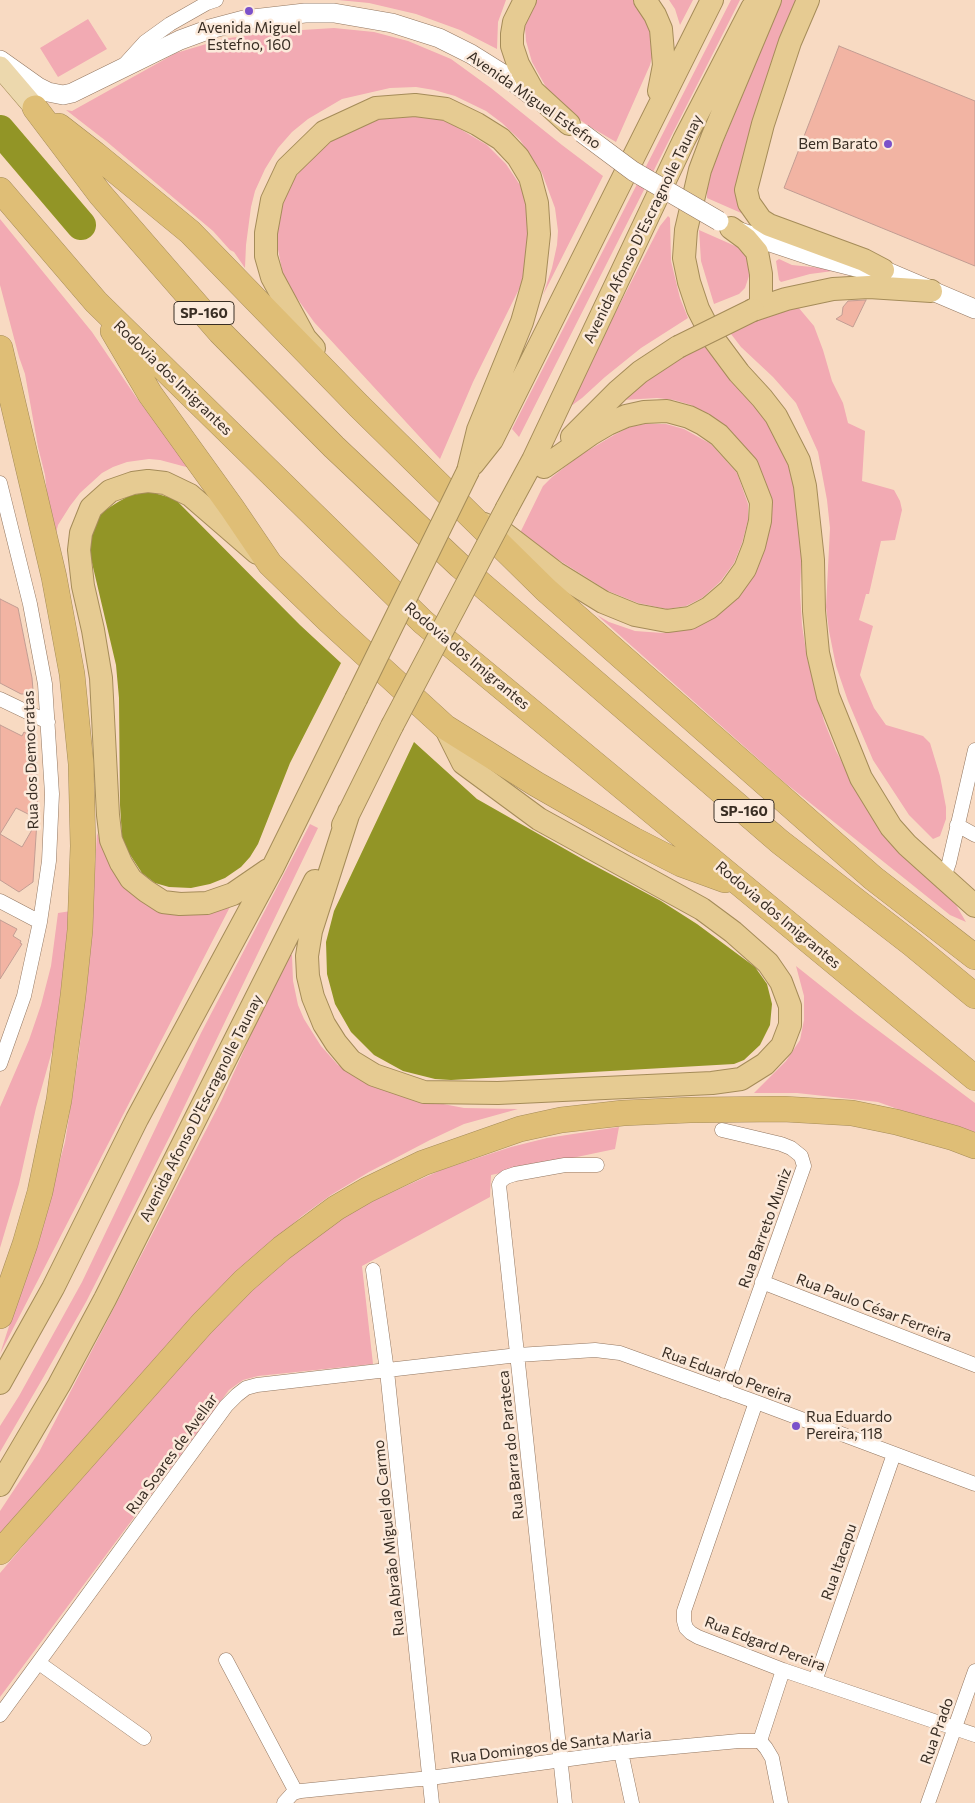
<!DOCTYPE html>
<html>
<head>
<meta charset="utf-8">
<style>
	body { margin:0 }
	canvas { display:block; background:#f8dac2 }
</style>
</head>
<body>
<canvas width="975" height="1803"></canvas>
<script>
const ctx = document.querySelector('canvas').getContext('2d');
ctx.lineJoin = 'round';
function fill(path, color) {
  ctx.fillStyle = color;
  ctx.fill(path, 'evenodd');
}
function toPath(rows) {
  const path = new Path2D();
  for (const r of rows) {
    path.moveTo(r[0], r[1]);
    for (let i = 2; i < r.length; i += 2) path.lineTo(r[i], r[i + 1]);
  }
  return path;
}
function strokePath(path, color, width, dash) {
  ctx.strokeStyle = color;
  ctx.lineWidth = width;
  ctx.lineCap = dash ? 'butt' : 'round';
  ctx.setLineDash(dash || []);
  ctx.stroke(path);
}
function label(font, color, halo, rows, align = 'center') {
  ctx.font = font + ' Commissioner,sans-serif';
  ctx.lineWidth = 5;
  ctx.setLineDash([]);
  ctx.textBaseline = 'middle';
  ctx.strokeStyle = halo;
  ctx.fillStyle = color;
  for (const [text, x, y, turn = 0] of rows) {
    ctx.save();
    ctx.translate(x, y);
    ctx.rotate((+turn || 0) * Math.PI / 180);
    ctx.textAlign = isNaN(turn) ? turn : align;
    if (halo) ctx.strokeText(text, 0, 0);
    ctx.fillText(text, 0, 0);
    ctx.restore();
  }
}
fill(toPath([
	[338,0,506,0,498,22,497,49,460,30,416,14,369,3],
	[536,0,636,0,647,10,655,46,650,65,616,142,587,125,564,108,547,89,532,62,526,41,525,27,528,12],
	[669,0,693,0,680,25,675,9],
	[731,0,740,0,519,437,512,429],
	[782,0,804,0,748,216,707,198,707,191,712,169],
	[88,19,107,49,58,77,40,48],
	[334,28,374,32,408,41,451,59,491,88,562,145,603,176,543,295,552,268,557,245,558,231,555,208,542,173,520,140,502,123,486,111,455,96,434,90,416,87,390,88,342,99,308,119,292,132,278,148,265,169,255,191,251,207,246,245,245,268,234,252,230,250,213,231,106,141,66,110,72,111,176,53,223,39,270,32],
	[401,113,434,116,455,126,487,145,506,164,520,185,529,210,531,248,520,287,473,382,440,459,314,322,284,280,274,229,284,191,316,152,349,128],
	[668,216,670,218,671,261,680,298,688,318,641,348,605,377,582,398,571,406,568,405,660,226],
	[0,219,92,332,136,397,190,468,160,460,149,459,127,462,113,467,102,473,80,493,70,506,58,525,55,537,49,512,45,475,38,447,25,374,19,357,0,285],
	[699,230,742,249,748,256,749,276,745,288,739,294,714,304,701,261],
	[779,259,792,265,841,270,810,274,781,282,779,280,776,261],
	[798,307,814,326,823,350,832,381,843,403,848,423,865,431,862,481,894,490,900,501,902,510,895,540,881,541,869,594,866,594,859,620,873,626,860,675,874,708,886,725,923,736,930,743,940,776,946,807,946,819,940,836,933,839,909,815,873,760,848,701,836,666,829,631,826,607,830,528,827,500,818,452,796,403,773,377,741,347,731,334,746,324,772,311],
	[707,346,755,400,791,464,802,540,800,592,802,625,807,658,824,721,836,751,851,779,906,858,956,905,966,922,950,915,784,782,597,615,609,622,635,631,663,633,676,630,748,578,753,460,744,446,720,422,691,405,674,400,657,398,623,400,649,376,692,352],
	[645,424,666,424,684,429,711,444,737,473,748,504,748,520,742,543,734,563,720,582,702,598,686,606,667,609,638,603,608,591,519,535,543,486,552,477,579,456,614,435,630,427],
	[310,824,318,828,174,1128,86,1302,43,1378,0,1452,0,1426,19,1396,82,1282,201,1033],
	[97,833,106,856,114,872,132,892,232,903,0,1354,45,1215,65,1142,79,1053,91,939],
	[71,911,56,1037,36,1108,19,1184,0,1248,0,1107,29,1040,41,1005,51,966,58,913],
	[287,955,292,955,293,981,298,1005,304,1019,321,1046,338,1065,362,1079,412,1098,464,1108,518,1109,464,1124,430,1140,369,1172,331,1195,302,1216,255,1257,0,1537,0,1511,39,1452,128,1281,221,1101],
	[796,966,855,1013,975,1103,975,1133,945,1126,878,1102,797,1093,754,1093,786,1061,800,1040,804,1020,804,996],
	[619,1127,615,1149,491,1175,490,1197,362,1266,373,1364,258,1376,243,1380,229,1390,0,1697,0,1573,208,1329,251,1285,341,1219,373,1201,441,1170,511,1147,547,1138]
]), '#f2aab3');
fill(toPath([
	[143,493,154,493,175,499,300,625,341,663,290,763,258,844,250,857,241,867,225,878,210,884,191,888,169,887,155,883,142,873,125,847,122,836,120,805,119,698,116,665,89,550,91,536,98,518,104,511,118,502,129,496],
	[414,742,477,799,586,861,661,901,697,924,755,967,767,984,772,1004,770,1025,760,1045,744,1060,734,1064,451,1080,435,1079,403,1071,374,1055,351,1032,335,1004,327,974,326,942,334,911]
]), '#929526');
strokePath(toPath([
	[0,130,81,225]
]), '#929526', 30);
const building = toPath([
	[839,46,975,101,975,266,784,188,839,46],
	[866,300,853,327,836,319,842,315,843,307,848,301,866,300],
	[0,599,18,608,32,678,33,690,27,694,21,694,0,683,0,599],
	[0,725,22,736,24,732,36,740,38,819,16,808,0,834,22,847,37,821,33,882,19,892,0,880,0,725],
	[0,920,17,929,13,936,21,941,20,943,22,944,0,979,0,920]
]);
fill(building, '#f2b4a3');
strokePath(building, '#c29d93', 1);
const minor = toPath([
	[126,63,145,42,170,24,207,3,216,0],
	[0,483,30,604,45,684,52,794,49,861,40,922,24,996,0,1064],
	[0,699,48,722],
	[957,825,975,835],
	[944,877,949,863,975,750],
	[0,901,40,922],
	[722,1130,781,1144,791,1148,801,1156,804,1166,724,1391],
	[373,1270,387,1371,432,1803],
	[762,1282,975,1365],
	[756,1402,684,1611,684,1621,686,1628,691,1633,698,1637,783,1670,975,1735],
	[226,1660,296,1792],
	[39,1663,144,1738],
	[815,1681,894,1454],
	[0,1715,226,1406,237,1395,246,1388,257,1385,518,1355,595,1350,620,1353,756,1402,975,1484],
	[760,1741,783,1670],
	[621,1752,632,1803],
	[284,1803,293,1793,301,1791,430,1778,621,1752,739,1741,760,1741,766,1748,772,1758,781,1803],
	[565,1803,499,1185,501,1181,506,1177,515,1174,565,1165,597,1165],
	[928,1803,975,1671]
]);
const secondary = toPath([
	[0,60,38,87,48,92,63,95,72,93,180,40,210,29,244,20,305,13,334,13,392,23,439,38,471,54,503,74,536,99],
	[737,231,812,256,860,268,883,270,975,309]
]);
const primary = toPath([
	[0,67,35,108]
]);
const trunk = toPath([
	[525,0,514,22,512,34,512,46,518,64,533,91,569,124],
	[645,0,655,15,661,29,664,65,659,91],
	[770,0,712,138,700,170,686,230,684,258,689,282,698,309,713,338,739,373,762,398,776,416,799,461,805,486,813,560,814,611,818,653,828,696,861,778,891,827,907,845,975,906],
	[808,0,790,42,763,124,746,190,749,203,761,220,769,225,864,260,883,270],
	[731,228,746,239,757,252,761,274,761,306],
	[753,310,786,299,833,289,869,287,931,291],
	[314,348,305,338,272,277,266,256,266,233,272,200,287,168,324,132,376,108,415,105,446,109,477,124,501,139,518,157,530,177,537,203,539,234,534,280,522,322,478,430,468,471],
	[572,437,618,391,640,372,678,347],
	[473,464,492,440,712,0],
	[507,508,533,460,684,140,752,8],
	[484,524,505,534,556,573,603,602,635,615,667,621,690,618,709,608,730,590,745,569,754,546,760,521,761,502,747,466,719,435,703,424,689,417,667,411,644,412,626,416,608,424,591,434,544,467],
	[257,553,190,495,165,483,148,481,133,483,110,491,91,508,81,533,79,550,83,586,93,630,101,678,108,815,111,840,121,863,131,879,146,891,163,902,180,904,207,903,233,894,268,870],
	[349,812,311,931,307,956,308,976,313,997,324,1024,336,1043,351,1061,374,1075,424,1092,498,1093,712,1083,741,1079,765,1064,782,1046,790,1025,790,1006,781,982,768,963,733,932,702,909,539,819,463,763,445,727],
	[343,825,392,726],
	[0,1383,53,1288,137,1119,273,867,356,699],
	[0,1485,59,1385,105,1299,315,881]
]);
const motorway = toPath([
	[35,108,100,194,220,332,334,447,460,566,780,842,912,944,975,996],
	[59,126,95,154,190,232,359,406,546,590,873,878,975,957],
	[0,190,96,302,423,622,975,1078],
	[113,331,150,394,232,508,270,564,328,620,445,727,536,784,634,840,681,864,725,880],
	[0,348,54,577,72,674,81,764,83,846,80,930,73,996,59,1100,40,1192,25,1244,0,1316],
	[0,1552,202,1324,244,1281,282,1248,336,1208,367,1190,423,1163,520,1129,561,1120,623,1113,690,1110,783,1109,852,1113,896,1122,954,1138,975,1146]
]);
strokePath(minor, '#937761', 15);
strokePath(secondary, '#937761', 20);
strokePath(primary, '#a58c59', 22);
strokePath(trunk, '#a58c59', 24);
strokePath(motorway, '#a58c59', 26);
strokePath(minor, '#fff', 14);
strokePath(secondary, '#fff', 19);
strokePath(primary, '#ecd8ad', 21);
strokePath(trunk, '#e6cb92', 22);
strokePath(motorway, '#dfbe76', 25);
const secondaryBridge = toPath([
	[582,133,633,171,719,221]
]);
const trunkBridge = toPath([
	[678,347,753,310],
	[356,699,468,471],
	[392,726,507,508]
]);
strokePath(secondaryBridge, '#937761', 20, []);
strokePath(trunkBridge, '#a58c59', 24, []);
strokePath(secondaryBridge, '#fff', 19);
strokePath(trunkBridge, '#e6cb92', 22);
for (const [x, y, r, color] of [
	[249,11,5,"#7b51ca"],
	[888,144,5,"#7b51ca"],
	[796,1426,5,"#7b51ca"]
]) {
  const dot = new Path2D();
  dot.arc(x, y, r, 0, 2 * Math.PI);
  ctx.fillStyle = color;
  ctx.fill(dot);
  strokePath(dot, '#fceadb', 2);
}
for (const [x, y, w] of [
	[204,313,60],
	[744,811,60]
]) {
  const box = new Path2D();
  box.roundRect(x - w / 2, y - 11.5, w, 23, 4);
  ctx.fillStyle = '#fceadb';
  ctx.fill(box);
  strokePath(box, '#392e24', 1);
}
label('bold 14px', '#392e24', null, [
	["SP-160",204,313],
	["SP-160",744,811]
]);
label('15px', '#392e24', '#fceadb', [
	["Avenida Miguel",249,28],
	["Estefno, 160",249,45],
	["Bem Barato",878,144,"right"],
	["Rua Eduardo",806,1417,"left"],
	["Pereira, 118",806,1434,"left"]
]);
label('15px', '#392e24', '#fceadb', [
	["Avenida Miguel Estefno",534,100,35],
	["Avenida Afonso D'Escragnolle Taunay",643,229,-64],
	["Rodovia dos Imigrantes",173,378,44],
	["Rodovia dos Imigrantes",467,656,40],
	["Rua dos Democratas",31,760,-92],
	["Rodovia dos Imigrantes",778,915,40],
	["Avenida Afonso D'Escragnolle Taunay",201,1108,-63],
	["Rua Barreto Muniz",765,1228,-70],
	["Rua Paulo César Ferreira",874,1308,21],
	["Rua Eduardo Pereira",727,1375,20],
	["Rua Barra do Parateca",511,1445,-96],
	["Rua Soares de Avellar",172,1454,-54],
	["Rua Abraão Miguel do Carmo",389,1538,-96],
	["Rua Itacapu",839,1562,-71],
	["Rua Edgard Pereira",765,1644,21],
	["Rua Prado",937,1731,-70],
	["Rua Domingos de Santa Maria",551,1746,-7]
]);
</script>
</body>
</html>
